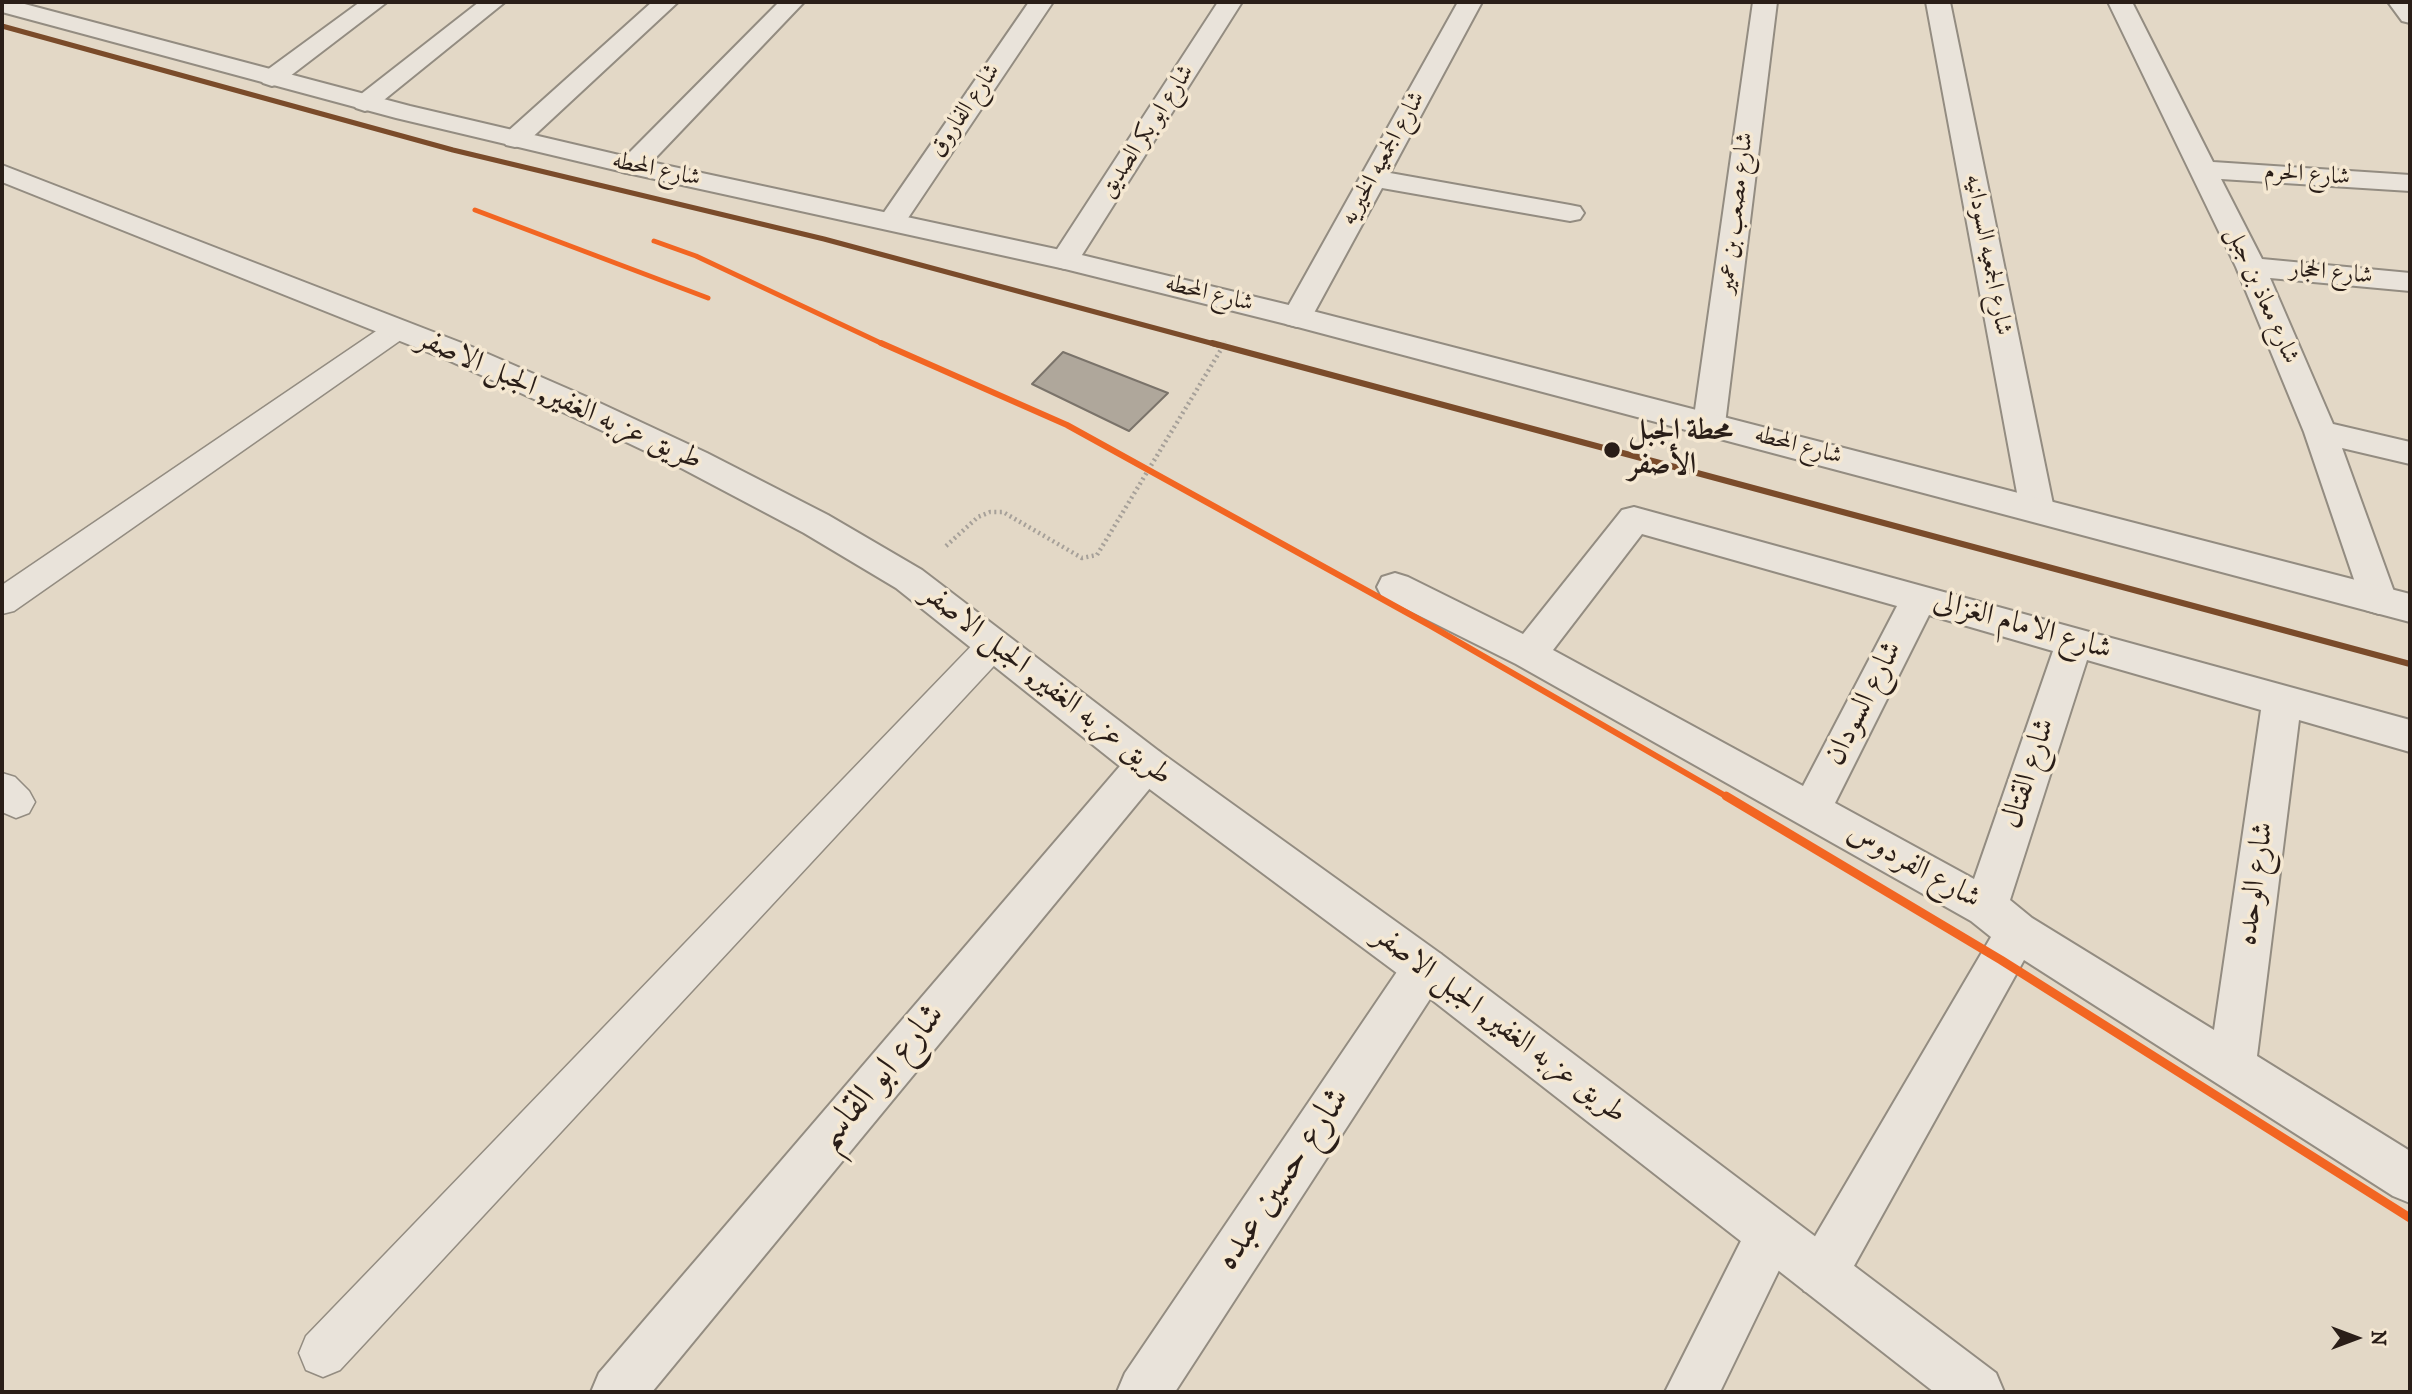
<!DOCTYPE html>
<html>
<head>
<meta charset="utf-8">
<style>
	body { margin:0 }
	#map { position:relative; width:2412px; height:1394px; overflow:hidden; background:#e3d8c6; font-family:"IM FELL DW Pica",serif }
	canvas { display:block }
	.frame { position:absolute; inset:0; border:4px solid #2a1e18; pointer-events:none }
	.north { position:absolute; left:2321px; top:1303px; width:70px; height:70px; -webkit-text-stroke:5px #f5e8d2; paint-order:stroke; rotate:90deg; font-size:19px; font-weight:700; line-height:28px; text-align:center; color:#2a1e18 }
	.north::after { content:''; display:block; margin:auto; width:24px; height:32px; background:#2a1e18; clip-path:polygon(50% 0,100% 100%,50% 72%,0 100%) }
</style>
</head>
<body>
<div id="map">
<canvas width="2412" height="1394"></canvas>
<div class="frame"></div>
<div class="north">N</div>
</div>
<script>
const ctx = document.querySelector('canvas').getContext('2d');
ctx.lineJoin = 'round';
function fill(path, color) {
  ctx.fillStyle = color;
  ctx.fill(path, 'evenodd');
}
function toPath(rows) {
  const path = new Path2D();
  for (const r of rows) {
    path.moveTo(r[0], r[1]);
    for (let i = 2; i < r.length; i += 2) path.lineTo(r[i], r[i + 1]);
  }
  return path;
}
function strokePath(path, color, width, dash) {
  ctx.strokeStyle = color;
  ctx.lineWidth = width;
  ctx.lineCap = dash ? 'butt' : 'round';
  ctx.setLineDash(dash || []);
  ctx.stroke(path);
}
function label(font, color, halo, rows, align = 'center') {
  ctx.font = font + ' "IM FELL DW Pica",Amiri,serif';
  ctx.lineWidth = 7;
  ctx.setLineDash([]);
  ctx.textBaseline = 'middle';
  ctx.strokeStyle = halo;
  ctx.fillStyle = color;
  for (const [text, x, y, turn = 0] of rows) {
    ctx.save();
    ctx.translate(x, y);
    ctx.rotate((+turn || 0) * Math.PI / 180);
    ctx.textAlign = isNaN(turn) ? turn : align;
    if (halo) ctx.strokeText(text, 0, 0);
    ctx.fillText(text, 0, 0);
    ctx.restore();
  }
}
const building = toPath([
	[1063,352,1168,393,1129,431,1032,384,1063,352]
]);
fill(building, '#afa79b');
strokePath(building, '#7a736a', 2);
const service = toPath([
	[398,320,408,323,412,329,408,335,14,611,2,614,2,585,388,323,398,320],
	[993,632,1005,636,1010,645,1005,654,340,1370,323,1377,306,1370,299,1353,306,1336,981,636,993,632],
	[2,773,15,777,29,791,35,802,29,813,16,818,2,812,2,773]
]);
const minor = toPath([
	[360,2,387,2,281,83,272,86,263,83,259,78,263,73,360,2],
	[479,2,505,2,374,108,365,111,356,108,352,103,356,98,479,2],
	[652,2,678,2,524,145,515,147,506,145,502,139,506,133,652,2],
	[779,2,804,2,642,172,632,174,622,172,618,166,622,160,779,2],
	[1029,2,1053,2,902,227,892,229,882,227,878,221,1029,2],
	[1218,2,1242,2,1075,266,1065,269,1055,266,1050,260,1218,2],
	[1458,2,1482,2,1390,173,1570,205,1580,207,1584,213,1580,219,1570,221,1382,188,1308,324,1297,327,1286,324,1282,317,1458,2],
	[1753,2,1777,2,1725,424,1721,432,1709,435,1697,432,1693,424,1753,2],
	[1926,2,1950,2,2054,509,2049,518,2037,521,2025,518,2020,509,1926,2],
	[2108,2,2132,2,2213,162,2410,175,2410,191,2221,179,2262,259,2410,273,2410,291,2270,278,2333,424,2410,442,2410,464,2342,448,2397,600,2392,610,2379,614,2366,610,2361,600,2304,432,2236,267,2108,2],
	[2388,2,2410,2,2410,23,2402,21,2388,2],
	[1634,507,2410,720,2410,752,2299,720,2257,1056,2410,1151,2410,1203,2393,1196,2024,960,1840,1291,1822,1298,1804,1291,1797,1273,1804,1255,1991,937,1971,921,1516,664,1382,597,1377,587,1382,577,1395,573,1408,577,1523,634,1622,510,1634,507],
	[1642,534,1897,606,1803,786,1553,650,1642,534],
	[1929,615,2053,651,1974,879,1835,803,1929,615],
	[2087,660,2261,710,2214,1030,2032,918,2010,900,2087,660],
	[1146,747,1160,752,1166,764,1160,776,652,1392,591,1392,599,1373,1132,752,1146,747],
	[1425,948,1441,954,1447,968,1441,982,1175,1392,1117,1392,1125,1373,1409,954,1425,948],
	[1771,1210,1789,1217,1796,1235,1720,1392,1665,1392,1753,1217,1771,1210]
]);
const tertiary = toPath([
	[2,2,17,2,410,106,632,158,1065,251,1297,307,2410,594,2410,622,1294,326,1065,269,632,174,396,118,2,12,2,2],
	[2,165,472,347,589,398,707,453,828,515,922,570,1160,752,1441,954,1996,1373,2004,1392,1934,1392,1409,982,1132,776,896,588,804,533,683,469,567,414,450,361,2,182,2,165]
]);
strokePath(service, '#938c81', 3);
strokePath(minor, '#938c81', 4);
strokePath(tertiary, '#938c81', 4);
strokePath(toPath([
	[1224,345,1226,342]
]), '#a6a099', 2.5, [1, 2.5]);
strokePath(toPath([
	[946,546,978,517,990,512,1003,512,1082,558,1097,555,1225,343]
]), '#a6a099', 4.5, [2, 3.5]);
fill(service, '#e9e3da');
fill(minor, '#e9e3da');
fill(tertiary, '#e9e3da');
strokePath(toPath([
	[2,26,453,150,824,239,1218,345]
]), '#7a4b2a', 5);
strokePath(toPath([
	[1212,343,2410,664]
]), '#7a4b2a', 6);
strokePath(toPath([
	[475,210,708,298],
	[654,241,696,256,885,345]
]), '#f26522', 5);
strokePath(toPath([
	[881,343,1067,425,1431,626,1729,798]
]), '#f26522', 6);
strokePath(toPath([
	[1726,796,2001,960,2410,1218]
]), '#f26522', 9);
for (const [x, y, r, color] of [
	[1612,450,9,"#2a1e18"]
]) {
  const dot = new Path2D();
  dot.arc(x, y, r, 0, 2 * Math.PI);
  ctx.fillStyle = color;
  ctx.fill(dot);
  strokePath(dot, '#f5e8d2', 2.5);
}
label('24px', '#2a1e18', '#f5e8d2', [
	["شارع الفاروق",966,111,-56],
	["شارع ابو بكر الصديق",1148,132,-57],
	["شارع الجمعيه الخيريه",1384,159,-61],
	["شارع المحطه",656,171,12],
	["شارع الحرم",2307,176,4],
	["شارع مصعب بن عمير",1737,213,-83],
	["شارع الجمعيه السودانيه",1987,255,79],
	["شارع الحجار",2331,274,5],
	["شارع المحطه",1209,295,14],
	["شارع معاذ بن جبل",2261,296,66],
	["شارع المحطه",1798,447,15]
]);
label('30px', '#2a1e18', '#f5e8d2', [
	["طريق عزبه الغفير, الجبل الاصفر",559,401,24],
	["شارع الامام الغزالى",2022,627,16],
	["طريق عزبه الغفير, الجبل الاصفر",1046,686,38],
	["شارع السودان",1865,704,-63],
	["شارع القتال",2030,774,-72],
	["شارع الفردوس",1913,867,29],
	["شارع الوحده",2257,884,-82],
	["طريق عزبه الغفير, الجبل الاصفر",1499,1026,37]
]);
label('bold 30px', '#2a1e18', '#f5e8d2', [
	["محطة الجبل",1628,433],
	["الأصفر",1628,467]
], 'left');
label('37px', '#2a1e18', '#f5e8d2', [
	["شارع ابو القاسم",882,1078,-50],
	["شارع حسين عبده",1284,1180,-56]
]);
</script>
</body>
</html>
